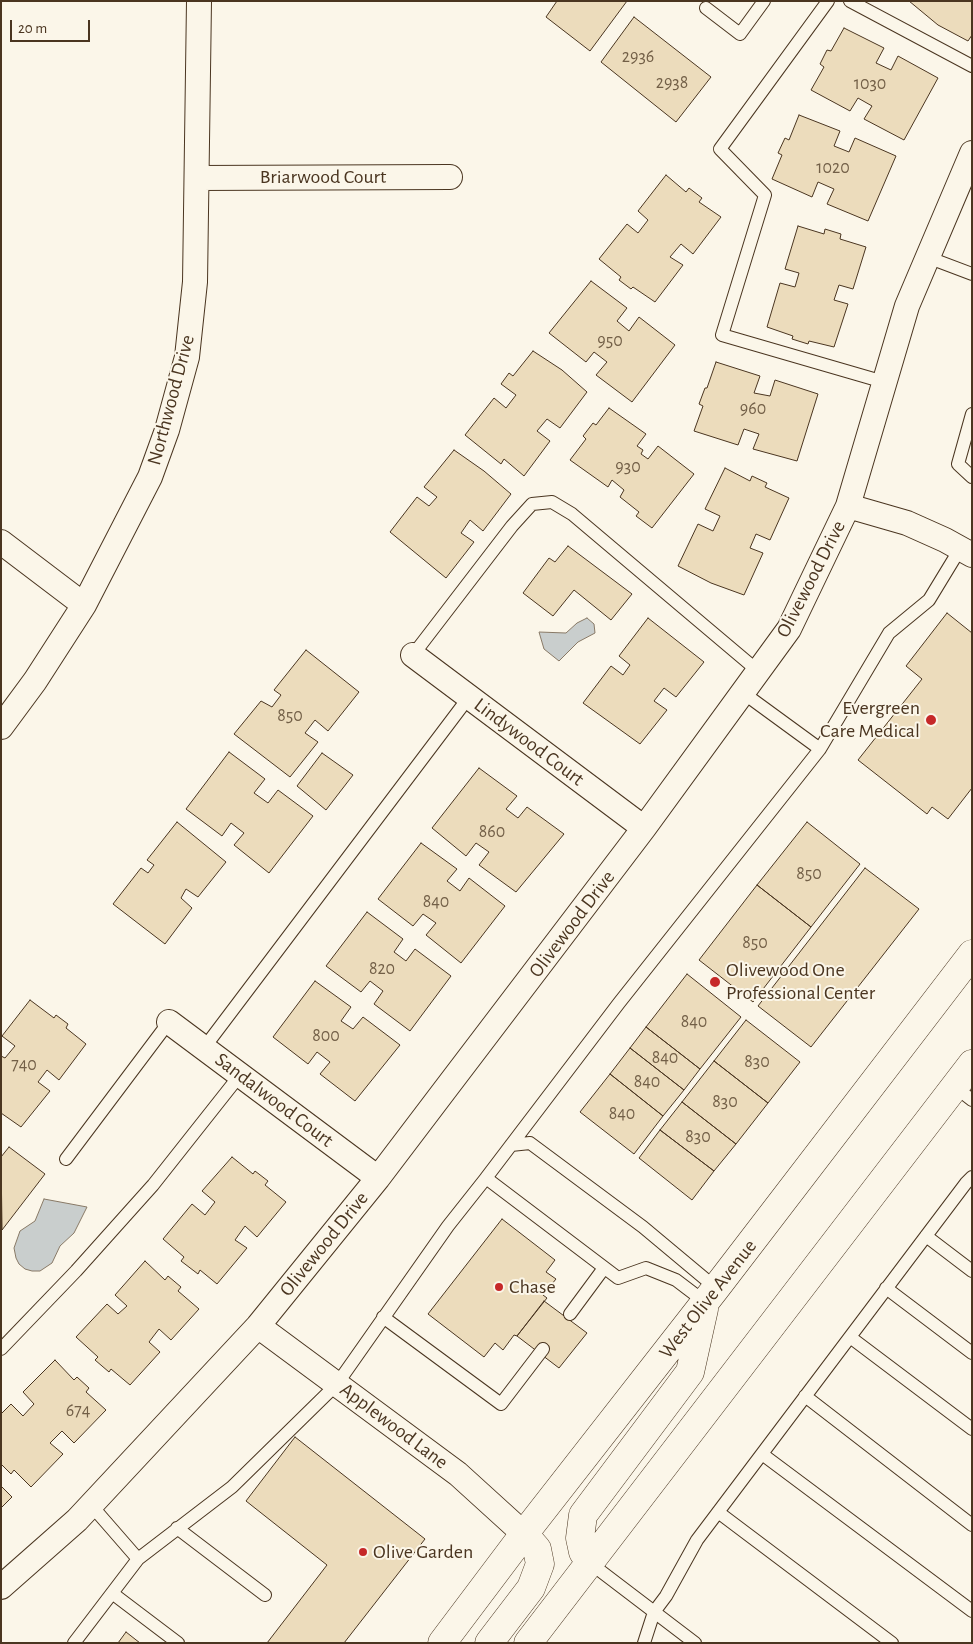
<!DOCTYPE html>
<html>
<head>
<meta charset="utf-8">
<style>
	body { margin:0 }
	#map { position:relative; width:973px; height:1644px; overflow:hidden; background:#fbf6e9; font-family:"Alegreya Sans",sans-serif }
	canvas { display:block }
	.frame { position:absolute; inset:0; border:2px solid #4a3520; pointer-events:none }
	.scale { position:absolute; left:10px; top:20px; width:80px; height:22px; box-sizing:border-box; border:2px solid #4a3520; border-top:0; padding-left:6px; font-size:15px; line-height:18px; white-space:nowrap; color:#4a3520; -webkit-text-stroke:4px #fbf6e9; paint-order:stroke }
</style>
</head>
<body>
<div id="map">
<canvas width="973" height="1644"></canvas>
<div class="frame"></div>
<div class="scale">20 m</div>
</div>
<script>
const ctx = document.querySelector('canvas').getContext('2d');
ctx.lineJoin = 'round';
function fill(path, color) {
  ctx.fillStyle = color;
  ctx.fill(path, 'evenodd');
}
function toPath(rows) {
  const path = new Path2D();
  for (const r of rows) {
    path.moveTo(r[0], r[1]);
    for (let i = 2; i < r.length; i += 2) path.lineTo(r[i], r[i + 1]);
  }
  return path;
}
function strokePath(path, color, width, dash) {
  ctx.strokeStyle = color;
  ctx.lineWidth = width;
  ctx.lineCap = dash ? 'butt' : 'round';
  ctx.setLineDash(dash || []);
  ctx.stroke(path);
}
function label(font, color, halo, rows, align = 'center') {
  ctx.font = font + ' "Alegreya Sans",sans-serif';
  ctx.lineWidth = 4;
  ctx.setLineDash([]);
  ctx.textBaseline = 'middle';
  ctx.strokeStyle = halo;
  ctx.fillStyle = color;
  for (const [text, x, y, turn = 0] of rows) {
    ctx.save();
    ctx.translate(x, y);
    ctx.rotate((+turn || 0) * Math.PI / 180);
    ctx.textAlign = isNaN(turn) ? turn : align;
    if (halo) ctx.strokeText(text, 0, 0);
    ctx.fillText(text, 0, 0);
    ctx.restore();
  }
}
const water = toPath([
	[587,618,594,624,595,633,578,642,559,661,544,649,539,632,566,633,577,623,587,618],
	[44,1199,87,1207,74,1233,60,1246,52,1263,40,1271,32,1271,25,1269,19,1264,16,1258,14,1248,20,1231,35,1221,44,1199]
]);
fill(water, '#c9cecd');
strokePath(water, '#887966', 1);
const building = toPath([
	[557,1,627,1,590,51,546,17,557,1],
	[909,1,972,1,972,35,968,41,938,25,909,1],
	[634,17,711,77,676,122,601,62,634,17],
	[844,28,884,48,876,63,891,70,898,56,938,78,904,140,864,119,872,106,858,98,850,111,811,90,824,67,820,64,827,50,831,51,844,28],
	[799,115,840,131,834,146,849,152,855,138,896,156,868,221,827,204,834,189,818,182,812,197,772,179,782,155,778,153,785,138,789,140,799,115],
	[666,175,686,192,689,188,702,198,699,202,721,217,693,254,681,244,670,257,683,265,655,302,633,287,631,289,619,280,621,277,599,259,627,224,638,233,648,220,638,211,666,175],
	[798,226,824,234,825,229,841,234,840,239,866,247,853,289,839,285,834,300,848,304,834,347,809,341,808,344,792,339,793,336,767,327,780,283,795,287,799,273,785,269,798,226],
	[591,281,627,308,617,321,629,331,639,317,675,345,632,402,596,375,607,362,594,352,586,362,549,333,591,281],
	[533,351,562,370,587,392,560,428,547,419,537,431,550,441,524,476,504,459,501,464,465,435,494,398,506,408,516,395,501,384,509,373,513,376,533,351],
	[716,362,760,376,754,393,770,396,775,380,818,394,797,461,753,449,759,434,744,429,738,445,694,431,703,406,699,404,705,388,707,388,716,362],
	[609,408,646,434,637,446,643,450,641,454,648,459,658,446,694,474,652,528,636,516,639,512,620,497,624,490,612,480,608,487,570,460,586,439,583,436,593,423,596,425,609,408],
	[454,450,484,471,511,494,483,531,470,520,461,533,474,542,446,578,390,532,417,497,429,506,437,497,424,487,454,450],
	[725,468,750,481,752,476,767,483,765,487,789,498,770,540,756,534,750,548,763,553,744,595,711,583,678,566,698,524,713,531,720,516,705,509,725,468],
	[568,546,632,594,611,620,574,590,553,616,523,593,549,558,555,562,568,546],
	[947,613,972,633,972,788,948,819,932,807,927,814,858,760,922,679,906,666,947,613],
	[648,618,704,662,676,697,664,688,654,701,667,710,640,744,583,703,611,666,623,675,630,665,619,656,648,618],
	[306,650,359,692,328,731,315,720,305,733,318,742,290,777,234,734,261,701,272,707,281,695,274,690,306,650],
	[229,752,265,779,254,793,268,803,278,790,313,816,269,873,234,845,244,833,231,823,222,836,186,809,229,752],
	[322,753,353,775,326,810,297,786,322,753],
	[479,768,517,796,506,809,518,818,527,807,564,834,516,892,479,865,489,852,476,843,466,856,432,828,479,768],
	[177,822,226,862,198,897,186,889,181,898,192,908,165,944,113,904,141,868,148,873,154,865,147,860,177,822],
	[807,822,860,864,811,927,757,885,807,822],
	[421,843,457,869,447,881,460,891,469,878,505,906,461,963,426,935,436,923,423,914,413,926,378,899,421,843],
	[865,868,919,909,811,1047,758,1006,865,868],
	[757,885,811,927,753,1002,699,960,757,885],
	[367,912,403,939,394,952,406,961,415,949,451,976,410,1031,374,1004,383,991,370,981,361,992,326,966,367,912],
	[687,974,741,1017,700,1069,646,1027,687,974],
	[315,981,351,1007,341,1021,353,1029,363,1017,400,1045,355,1101,320,1074,330,1062,317,1052,308,1064,273,1037,315,981],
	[30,1000,54,1018,56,1015,68,1024,66,1028,86,1044,59,1080,47,1070,38,1082,50,1091,21,1127,1,1113,1,1056,5,1058,15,1046,2,1036,30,1000],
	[746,1020,800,1062,768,1103,714,1061,746,1020],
	[646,1027,700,1069,684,1090,630,1048,646,1027],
	[630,1048,684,1090,663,1116,610,1074,630,1048],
	[714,1061,768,1103,736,1144,682,1102,714,1061],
	[610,1074,663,1116,634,1154,580,1112,610,1074],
	[682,1102,736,1144,714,1171,660,1130,682,1102],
	[660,1130,714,1171,692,1200,639,1158,660,1130],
	[9,1147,45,1174,2,1230,1,1157,9,1147],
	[232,1157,253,1174,255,1171,268,1181,265,1185,286,1202,257,1237,245,1226,235,1240,247,1248,217,1284,200,1270,198,1274,181,1261,184,1257,163,1239,192,1204,205,1215,215,1202,202,1191,232,1157],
	[502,1219,555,1260,546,1272,556,1279,543,1295,547,1298,517,1336,514,1335,503,1350,495,1343,484,1357,428,1314,502,1219],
	[145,1261,165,1280,168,1276,181,1287,178,1291,199,1309,171,1340,159,1329,149,1342,160,1352,130,1385,111,1369,109,1372,95,1360,98,1357,76,1337,107,1304,118,1314,127,1306,115,1295,145,1261],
	[544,1301,587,1333,559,1368,517,1336,544,1301],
	[55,1360,74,1380,77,1377,89,1388,86,1392,106,1410,74,1443,62,1431,50,1443,63,1454,31,1487,14,1470,11,1474,1,1464,1,1414,11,1404,23,1416,34,1404,23,1392,55,1360],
	[295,1437,425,1539,344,1643,267,1643,327,1565,246,1501,295,1437],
	[1,1486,12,1497,1,1508,1,1486],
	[126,1632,140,1643,118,1643,126,1632]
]);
fill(building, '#ecdcbc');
strokePath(building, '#4a3520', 1);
const lane = toPath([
	[828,1,720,149,765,195,722,335,884,382],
	[850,1,972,66],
	[706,8,740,34,764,1],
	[927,257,972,274],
	[972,414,958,464,972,477],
	[413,655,512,526,532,504,552,502,572,514,758,671],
	[742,692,820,749],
	[204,1048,469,697],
	[954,1086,972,1100],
	[511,1145,530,1143,643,1227,716,1288],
	[66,1159,169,1022],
	[926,1236,972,1271],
	[886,1288,972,1353],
	[705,1302,676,1280,646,1268,618,1278,486,1178,619,1003,820,749,889,633,929,600,960,549],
	[570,1314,604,1268],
	[383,1317,501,1404,543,1349],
	[850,1337,972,1429],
	[1,1349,76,1271,153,1185,240,1075],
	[805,1396,972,1525],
	[762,1454,972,1611],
	[718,1512,892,1643],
	[177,1528,265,1595],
	[138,1559,232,1487,337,1384,448,1226,486,1178],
	[590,1563,695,1643],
	[112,1593,178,1643],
	[74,1643,138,1559,91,1505],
	[644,1643,654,1612,666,1596,697,1540,926,1236,966,1183,972,1177]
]);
const street = toPath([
	[197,178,450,177],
	[848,506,907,523,945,540,972,555],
	[1,542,84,605],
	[413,655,644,828],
	[1,727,35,681,84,605,150,477,167,430,187,357,195,282,199,1],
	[169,1022,378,1178],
	[258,1326,458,1474,524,1534],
	[1,1587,77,1520,258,1326,378,1178,444,1091,644,828,789,629,848,506,907,306,972,153]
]);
const secondary = toPath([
	[590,1563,583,1552,580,1538,583,1515,690,1372,704,1309],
	[442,1643,524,1534,716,1288,972,954],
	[489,1643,531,1588,540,1564,537,1549,524,1534],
	[528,1643,972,1064]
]);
strokePath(lane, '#4a3520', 14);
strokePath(street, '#4a3520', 26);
strokePath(secondary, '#4a3520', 29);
strokePath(lane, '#fbf6e9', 12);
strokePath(street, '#fbf6e9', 24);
strokePath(secondary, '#fbf6e9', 28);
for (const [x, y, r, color] of [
	[931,720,6,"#c62828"],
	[715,982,6,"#c62828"],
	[499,1287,5,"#c62828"],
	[363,1552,5,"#c62828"]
]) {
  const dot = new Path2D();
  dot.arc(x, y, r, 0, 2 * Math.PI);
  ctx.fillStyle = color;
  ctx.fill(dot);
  strokePath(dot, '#fbf6e9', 2);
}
label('18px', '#725f47', null, [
	["2936",638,57],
	["2938",672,83],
	["1030",870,84],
	["1020",833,168],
	["950",610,341],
	["960",753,409],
	["930",628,467],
	["850",290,716],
	["860",492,832],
	["850",809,874],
	["840",436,902],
	["850",755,943],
	["820",382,969],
	["840",694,1022],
	["800",326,1036],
	["840",665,1058],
	["830",757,1062],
	["740",24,1065],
	["840",647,1082],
	["830",725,1102],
	["840",622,1114],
	["830",698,1137],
	["674",78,1411]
]);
label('20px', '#4a3520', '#fbf6e9', [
	["Briarwood Court",323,177],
	["Northwood Drive",171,400,-75],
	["Olivewood Drive",811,579,-63],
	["Lindywood Court",529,742,37],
	["Olivewood Drive",572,924,-53],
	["Sandalwood Court",274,1100,37],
	["Olivewood Drive",324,1244,-51],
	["West Olive Avenue",708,1299,-52],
	["Applewood Lane",394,1426,37]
]);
label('20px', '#4a3520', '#fbf6e9', [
	["Evergreen",920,708,"right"],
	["Care Medical",920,731,"right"],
	["Olivewood One",726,970],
	["Professional Center",726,993],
	["Chase",509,1287],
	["Olive Garden",373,1552]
], 'left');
</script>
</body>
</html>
